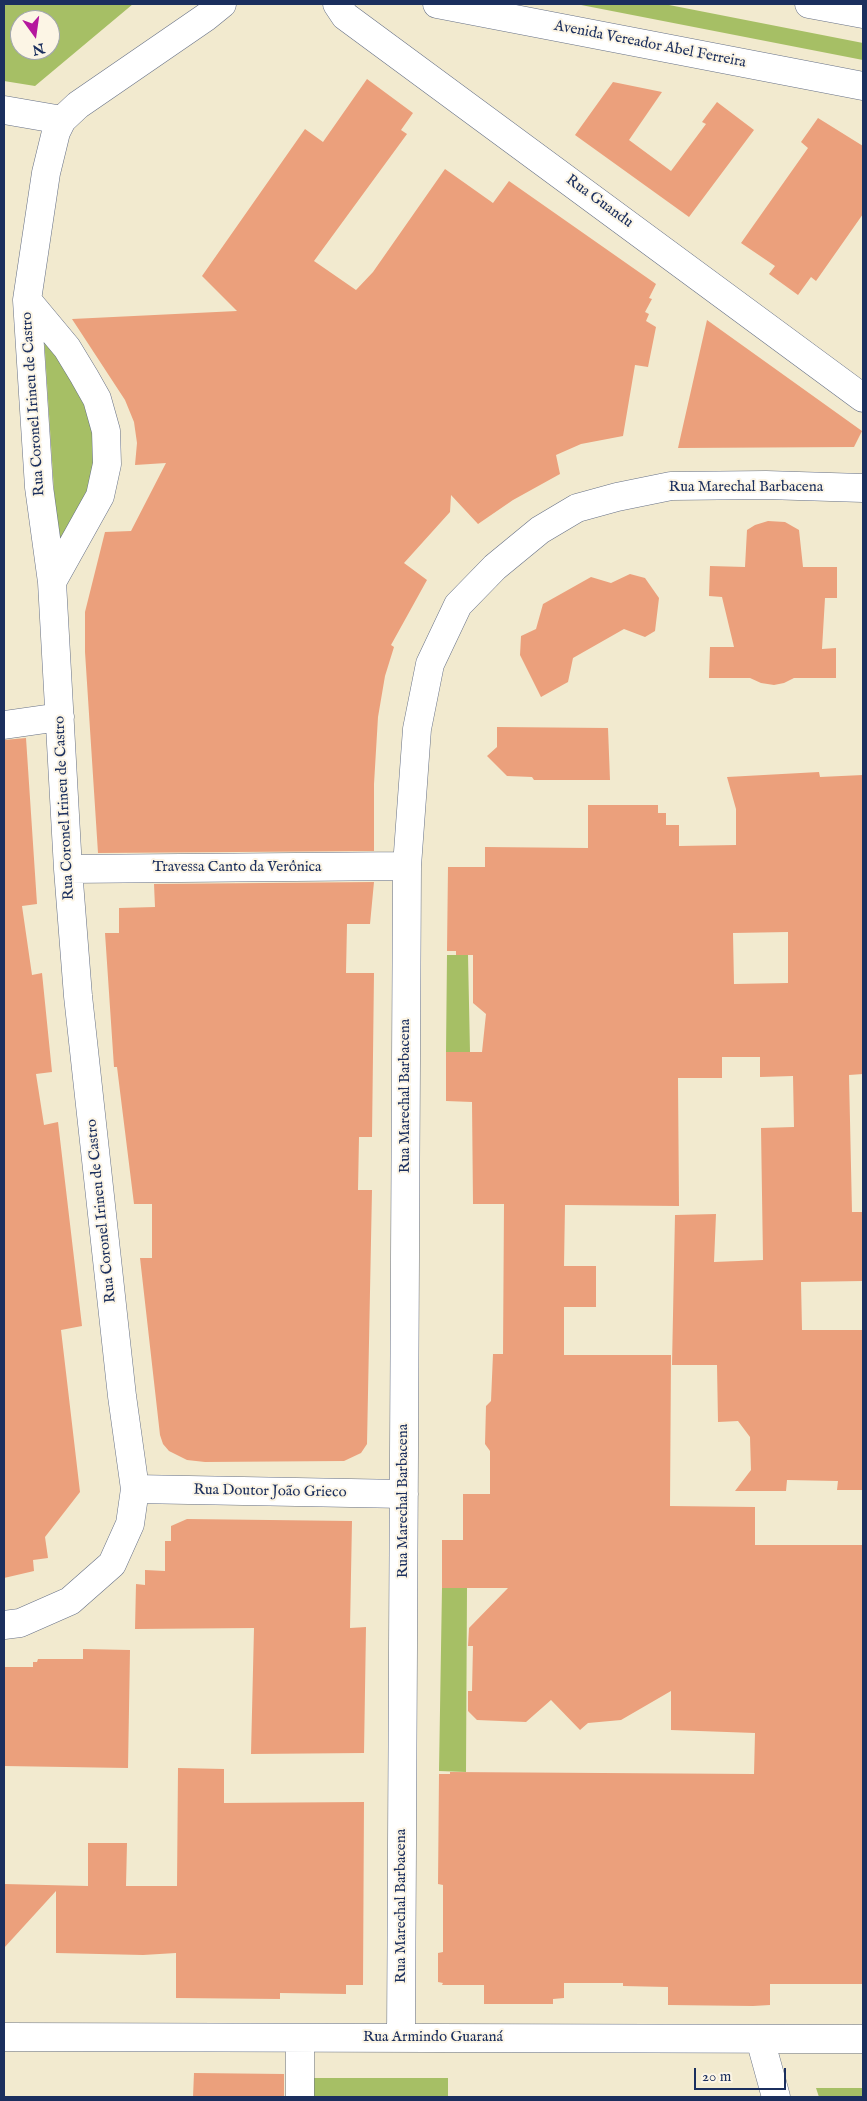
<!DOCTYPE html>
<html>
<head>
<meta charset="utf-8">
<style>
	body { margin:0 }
	#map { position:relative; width:867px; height:2101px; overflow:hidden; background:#f2eacf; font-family:"IM FELL English",serif }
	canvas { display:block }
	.frame { position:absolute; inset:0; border:5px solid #1b2f5e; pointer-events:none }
	.north { position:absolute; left:10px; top:10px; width:50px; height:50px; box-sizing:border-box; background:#fcf5e5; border:1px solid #a2a6af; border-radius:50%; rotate:166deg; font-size:14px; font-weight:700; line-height:20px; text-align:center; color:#1b2f5e }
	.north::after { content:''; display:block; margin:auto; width:18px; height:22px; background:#b5179e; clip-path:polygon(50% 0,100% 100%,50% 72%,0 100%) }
	.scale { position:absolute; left:694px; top:2068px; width:92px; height:22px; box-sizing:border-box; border:2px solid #1b2f5e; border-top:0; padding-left:6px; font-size:15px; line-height:18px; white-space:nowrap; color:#1b2f5e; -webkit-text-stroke:4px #fcf5e5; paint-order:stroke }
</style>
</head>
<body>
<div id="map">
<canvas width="867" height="2101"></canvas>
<div class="frame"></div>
<div class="north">N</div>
<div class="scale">20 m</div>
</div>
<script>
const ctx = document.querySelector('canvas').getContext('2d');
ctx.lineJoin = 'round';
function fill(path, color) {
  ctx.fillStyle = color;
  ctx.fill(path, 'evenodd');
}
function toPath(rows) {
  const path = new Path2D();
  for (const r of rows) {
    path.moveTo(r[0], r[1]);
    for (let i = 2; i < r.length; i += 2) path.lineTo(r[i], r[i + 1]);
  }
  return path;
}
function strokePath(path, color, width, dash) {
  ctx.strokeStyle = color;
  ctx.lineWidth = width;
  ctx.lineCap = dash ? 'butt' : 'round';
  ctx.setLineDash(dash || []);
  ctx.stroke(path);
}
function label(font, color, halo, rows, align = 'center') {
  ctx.font = font + ' "IM FELL English",serif';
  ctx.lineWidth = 4;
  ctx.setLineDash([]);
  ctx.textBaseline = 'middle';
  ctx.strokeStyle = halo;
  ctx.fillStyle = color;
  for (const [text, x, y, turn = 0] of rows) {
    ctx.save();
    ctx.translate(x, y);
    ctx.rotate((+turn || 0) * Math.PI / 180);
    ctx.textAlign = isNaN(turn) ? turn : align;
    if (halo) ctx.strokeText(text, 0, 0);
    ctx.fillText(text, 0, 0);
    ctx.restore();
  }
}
fill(toPath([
	[4,4,133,4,35,86,4,81],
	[20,20,50,20,50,50,20,50],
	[576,4,664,4,863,43,863,60],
	[44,337,73,375,97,429,98,468,84,504,58,553],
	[447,955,468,955,470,1052,446,1052],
	[442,1588,467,1588,466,1772,439,1771],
	[309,2078,448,2078,448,2096,309,2096],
	[816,2088,863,2088,863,2097,819,2097]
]), '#a6bf65');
fill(toPath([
	[367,79,413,113,401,130,407,134,314,261,356,290,373,272,445,169,493,203,509,181,656,284,649,298,652,299,645,312,649,314,646,321,656,327,648,367,635,365,623,436,581,444,556,455,560,474,513,500,478,524,451,495,450,512,404,563,427,580,391,645,394,647,385,676,378,717,374,784,374,851,98,853,85,652,85,612,105,532,131,531,166,463,135,465,137,443,134,422,125,400,72,319,237,311,202,276,305,129,323,142],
	[613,82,662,92,629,140,671,171,706,124,702,122,717,102,754,130,689,217,575,135],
	[818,118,863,146,863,214,816,281,811,277,798,295,769,274,775,266,741,243,808,148,801,142],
	[707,320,862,431,854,447,678,448],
	[768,521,785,522,799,530,803,567,837,567,837,598,825,598,822,649,836,648,836,678,794,678,784,683,774,685,761,683,750,678,709,678,710,647,734,647,722,597,709,596,710,566,745,567,747,530,755,525],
	[630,574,645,578,659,598,655,631,645,637,624,629,573,658,568,682,541,697,520,655,521,636,536,629,543,604,591,577,611,583],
	[497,727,608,728,610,780,534,780,532,777,507,776,487,756,497,747],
	[26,738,37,904,22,906,32,975,42,973,52,1072,36,1074,44,1125,58,1122,82,1326,61,1330,80,1492,45,1537,48,1558,33,1560,34,1571,4,1578,4,740],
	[819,772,820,777,863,775,863,1074,849,1075,852,1212,863,1212,863,1281,801,1282,802,1330,863,1330,863,1490,837,1490,838,1481,787,1480,786,1491,735,1491,751,1470,750,1437,738,1421,718,1422,717,1365,672,1365,675,1215,716,1214,714,1262,763,1260,761,1128,794,1127,793,1076,760,1077,760,1057,722,1057,722,1078,678,1078,679,1206,565,1205,564,1266,596,1266,596,1307,564,1307,564,1355,671,1355,670,1506,755,1507,755,1545,863,1545,863,1984,770,1984,770,2005,753,2006,668,2005,668,1987,623,1986,623,1983,564,1983,564,1998,553,1999,553,2004,484,2004,484,1985,442,1985,443,1983,438,1982,438,1953,443,1952,443,1885,438,1884,439,1774,450,1774,450,1772,754,1774,755,1733,671,1730,671,1691,621,1720,588,1723,580,1730,551,1700,526,1722,477,1720,468,1711,468,1691,472,1691,473,1646,468,1646,469,1628,508,1588,442,1588,442,1540,463,1540,463,1494,490,1494,490,1451,485,1444,486,1406,491,1401,493,1354,503,1354,504,1204,473,1204,472,1102,446,1101,446,1052,482,1052,486,1014,473,1003,473,955,456,955,456,951,447,951,448,867,485,867,485,847,588,848,588,805,658,805,658,813,666,813,666,825,679,825,679,846,736,845,736,809,727,777],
	[788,932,788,983,734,984,733,933],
	[374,882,370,924,347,924,346,973,374,973,372,1137,359,1137,358,1190,372,1190,367,1444,361,1453,344,1461,205,1462,187,1460,169,1451,163,1444,160,1435,140,1258,152,1258,152,1204,134,1204,117,1067,114,1067,105,933,119,933,119,908,155,907,154,884],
	[187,1519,352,1521,350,1628,366,1627,364,1753,251,1754,254,1628,135,1629,136,1584,145,1585,145,1570,165,1571,165,1541,171,1541,171,1526],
	[83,1649,130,1650,128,1768,4,1766,4,1667,33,1667,33,1662,37,1662,38,1659,83,1659],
	[178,1768,224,1769,224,1803,364,1802,363,1985,346,1985,346,1994,280,1993,280,1999,176,1998,176,1953,143,1955,56,1953,56,1891,4,1948,4,1884,88,1886,88,1843,127,1843,126,1886,177,1886],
	[194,2073,284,2074,284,2097,193,2097]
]), '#eba07c');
const minor = toPath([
	[337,4,345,16,863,398],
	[4,110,62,120],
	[27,300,67,348,84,376,97,399,106,431,107,464,100,496,52,582],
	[4,725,60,717],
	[68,869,407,866],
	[135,1489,404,1494],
	[4,1625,20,1623,70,1601,112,1564,130,1524,135,1489,122,1396,78,996,68,869,52,582,39,487,27,300,46,173,56,132,62,120,78,105,206,17,222,4],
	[4,2037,863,2039],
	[401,2038,407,866,417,729,430,664,458,605,495,567,540,530,577,508,617,497,671,486,766,485,863,488],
	[760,2039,776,2097],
	[300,2097,300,2038]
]);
const major = toPath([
	[437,4,863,86],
	[809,4,863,14]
]);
strokePath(minor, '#667086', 29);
strokePath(major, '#667086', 29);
strokePath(minor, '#fff', 28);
strokePath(major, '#fff', 28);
label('15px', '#1b2f5e', '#fcf5e5', [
	["Avenida Vereador Abel Ferreira",650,45,11],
	["Rua Guandu",599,202,36],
	["Rua Coronel Irineu de Castro",34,404,-94],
	["Rua Marechal Barbacena",746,488],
	["Rua Coronel Irineu de Castro",65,808,-93],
	["Travessa Canto da Verônica",237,868],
	["Rua Marechal Barbacena",406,1096,-90],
	["Rua Coronel Irineu de Castro",102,1211,-96],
	["Rua Doutor João Grieco",270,1492,1],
	["Rua Marechal Barbacena",404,1501,-90],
	["Rua Marechal Barbacena",402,1906,-90],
	["Rua Armindo Guaraná",433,2038]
]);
</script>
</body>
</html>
